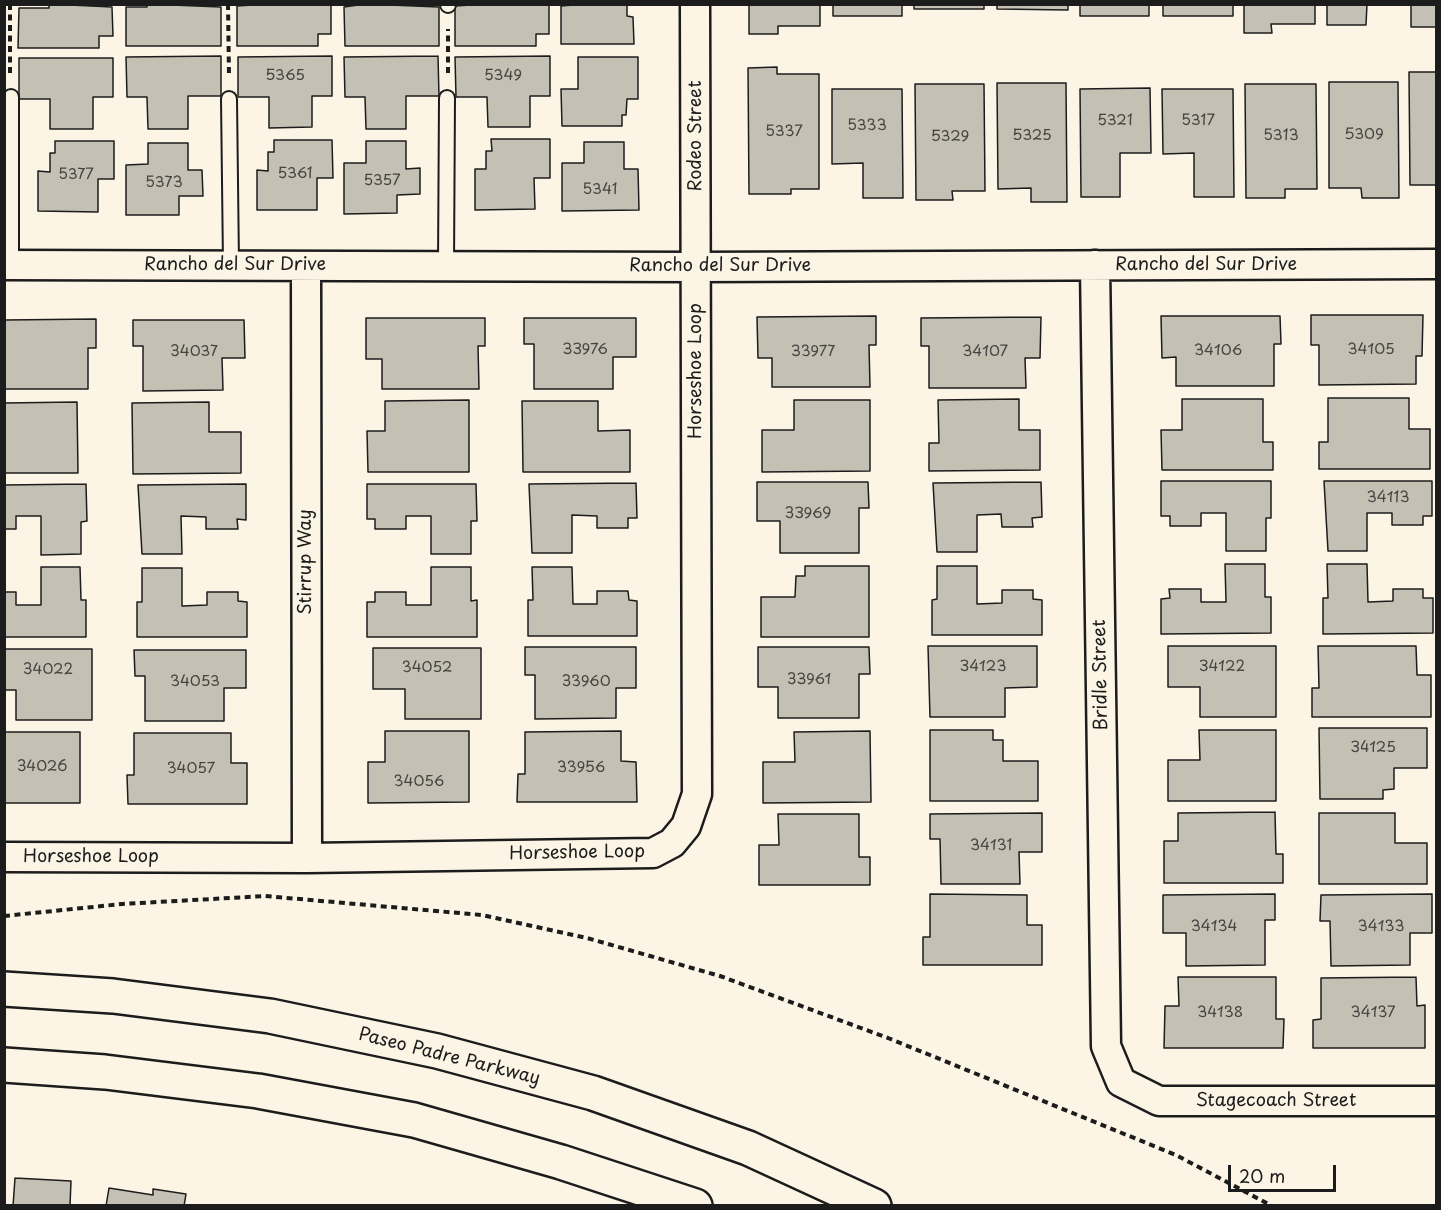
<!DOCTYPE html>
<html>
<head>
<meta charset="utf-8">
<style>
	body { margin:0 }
	#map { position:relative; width:1441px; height:1210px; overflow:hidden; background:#fcf5e5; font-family:"Playpen Sans",sans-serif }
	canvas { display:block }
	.frame { position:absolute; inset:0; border:6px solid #1c1c1c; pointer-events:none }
	.scale { position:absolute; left:1228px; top:1165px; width:108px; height:27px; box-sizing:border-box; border:3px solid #1c1c1c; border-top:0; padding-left:8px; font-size:18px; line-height:21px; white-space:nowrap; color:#1c1c1c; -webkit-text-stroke:4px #fcf5e5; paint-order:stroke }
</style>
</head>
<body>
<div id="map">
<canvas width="1441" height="1210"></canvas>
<div class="frame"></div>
<div class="scale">20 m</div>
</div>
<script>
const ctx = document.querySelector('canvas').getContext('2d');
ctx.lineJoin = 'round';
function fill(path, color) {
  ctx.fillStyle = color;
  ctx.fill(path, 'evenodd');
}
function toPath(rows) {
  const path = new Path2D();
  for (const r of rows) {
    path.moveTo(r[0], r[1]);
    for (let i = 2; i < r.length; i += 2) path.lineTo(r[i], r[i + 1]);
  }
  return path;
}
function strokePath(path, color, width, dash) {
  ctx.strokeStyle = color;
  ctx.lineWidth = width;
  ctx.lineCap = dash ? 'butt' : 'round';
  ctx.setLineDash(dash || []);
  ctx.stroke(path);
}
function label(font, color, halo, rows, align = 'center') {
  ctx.font = font + ' "Playpen Sans",sans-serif';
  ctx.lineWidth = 5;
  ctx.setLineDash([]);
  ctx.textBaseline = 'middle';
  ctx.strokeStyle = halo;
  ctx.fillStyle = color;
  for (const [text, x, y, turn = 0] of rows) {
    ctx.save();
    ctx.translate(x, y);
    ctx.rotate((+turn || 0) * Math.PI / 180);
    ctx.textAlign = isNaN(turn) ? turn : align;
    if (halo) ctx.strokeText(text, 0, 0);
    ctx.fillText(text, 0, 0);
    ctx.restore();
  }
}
const building = toPath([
	[49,4,112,7,113,36,99,36,99,48,18,48,19,8,49,8,49,4],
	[147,4,221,7,221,46,126,46,126,7,147,7,147,4],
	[268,4,331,5,331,34,318,34,318,46,237,46,237,6,268,4],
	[365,4,439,7,439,46,345,46,344,7,365,4],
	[486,4,549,5,549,34,536,34,536,46,455,46,455,6,486,4],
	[585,4,627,4,627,16,633,17,634,44,561,44,561,6,585,4],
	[749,4,820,4,820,26,778,26,778,34,749,34,749,4],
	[833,4,902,4,902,16,833,16,833,4],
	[914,4,984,4,984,9,914,9,914,4],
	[997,4,1068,4,1068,10,997,9,997,4],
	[1080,4,1149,4,1149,16,1080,16,1080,4],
	[1163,4,1233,4,1233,16,1163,16,1163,4],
	[1244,4,1315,4,1315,24,1271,24,1272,33,1244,33,1244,4],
	[1327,4,1367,4,1366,25,1327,25,1327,4],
	[1411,4,1436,4,1436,27,1411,27,1411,4],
	[221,56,221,96,188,96,188,129,148,129,147,97,127,97,126,57,221,56],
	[332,56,332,96,312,96,312,127,269,128,269,97,238,97,238,57,332,56],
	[438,56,439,96,406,96,406,129,366,129,365,97,345,97,344,57,438,56],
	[550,56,550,96,530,96,530,127,488,127,487,97,456,97,455,57,550,56],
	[578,57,638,57,638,99,627,99,626,115,622,115,622,126,562,126,561,89,578,89,578,57],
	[19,58,113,58,113,97,93,97,93,129,50,129,50,99,19,99,19,58],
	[777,67,777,74,819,74,819,189,791,189,791,194,749,194,748,68,777,67],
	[1409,72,1436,72,1436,185,1410,185,1409,72],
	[1329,82,1398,82,1399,198,1362,198,1361,188,1329,188,1329,82],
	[997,83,1066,83,1067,202,1031,202,1031,188,998,189,997,83],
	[915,84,984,84,985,191,952,191,953,200,916,200,915,84],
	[1245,84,1316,84,1317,189,1285,189,1285,198,1246,198,1245,84],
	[1150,88,1151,153,1120,153,1120,197,1081,197,1080,89,1150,88],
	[832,89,902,89,903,198,863,198,863,163,832,164,832,89],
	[1162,89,1233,89,1234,197,1194,197,1194,153,1163,154,1162,89],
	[491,139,550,139,550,178,534,178,535,209,475,210,475,169,486,169,486,151,492,151,491,139],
	[274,140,332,140,333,178,317,178,317,210,257,210,257,170,268,171,268,152,274,152,274,140],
	[55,141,114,141,114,179,98,179,98,212,38,211,38,171,50,172,50,153,55,153,55,141],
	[366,141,406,141,406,169,420,168,420,194,397,195,397,213,344,214,344,163,366,163,366,141],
	[584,142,624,142,624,169,638,169,639,210,562,211,562,163,584,163,584,142],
	[148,143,188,143,188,170,202,170,203,196,179,196,179,215,126,215,126,165,148,164,148,143],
	[1311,315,1423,315,1422,356,1416,356,1416,384,1319,385,1319,345,1311,345,1311,315],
	[876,316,876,345,869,345,870,387,772,387,772,358,758,358,757,317,876,316],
	[1161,316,1280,316,1281,344,1274,344,1274,386,1176,386,1176,357,1162,358,1161,316],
	[1041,317,1040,358,1025,358,1026,388,929,388,929,346,921,346,921,318,1041,317],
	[366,318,485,318,485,346,478,346,479,389,382,389,382,359,366,359,366,318],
	[524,318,636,318,636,357,613,357,613,389,534,389,534,344,524,344,524,318],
	[96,319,96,348,88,348,88,389,4,389,4,320,96,319],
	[133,320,244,320,245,358,222,358,223,390,143,391,143,346,133,346,133,320],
	[1328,398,1409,398,1409,429,1430,429,1430,469,1319,469,1319,442,1328,442,1328,398],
	[1019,399,1019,430,1040,430,1040,470,929,471,929,443,939,443,938,400,1019,399],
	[1182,399,1263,399,1263,442,1273,442,1273,470,1162,470,1161,430,1182,430,1182,399],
	[469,400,469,472,368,472,367,431,385,431,385,401,469,400],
	[794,400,870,400,870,471,762,472,762,430,794,430,794,400],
	[522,401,598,401,598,431,630,430,630,472,523,472,522,401],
	[77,402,78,473,4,473,4,403,77,402],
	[209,402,209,432,241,432,241,473,133,474,132,403,209,402],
	[1161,481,1271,481,1271,518,1266,518,1266,551,1226,551,1226,513,1201,513,1201,526,1170,526,1170,516,1161,516,1161,481],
	[1324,481,1432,481,1432,516,1423,516,1423,525,1392,525,1392,513,1367,513,1367,551,1328,551,1324,481],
	[757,482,868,482,869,508,859,508,859,553,780,553,780,521,757,521,757,482],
	[1041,482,1042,517,1032,518,1033,527,1002,527,1001,514,977,515,977,552,937,552,933,483,1041,482],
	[636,483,637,518,628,518,628,528,597,528,597,516,572,515,572,553,532,553,529,484,636,483],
	[86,484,87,521,81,522,81,554,41,555,41,516,16,516,16,529,4,529,4,485,86,484],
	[246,484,246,520,237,519,238,529,206,529,206,517,181,516,182,554,142,554,138,485,246,484],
	[367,484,476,484,477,521,471,521,471,554,431,554,431,516,406,516,406,529,375,529,375,519,367,519,367,484],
	[1225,564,1265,564,1265,597,1271,597,1271,633,1161,634,1161,599,1170,598,1169,589,1201,589,1201,602,1226,602,1225,564],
	[1327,564,1367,564,1368,602,1393,601,1393,589,1423,589,1423,598,1433,598,1433,633,1323,634,1323,598,1328,598,1327,564],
	[805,566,869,566,869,637,761,637,761,597,795,597,796,576,805,576,805,566],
	[937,566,977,566,977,604,1002,603,1002,590,1033,590,1033,599,1042,600,1042,635,932,635,932,600,937,599,937,566],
	[41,567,80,567,81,600,86,600,86,637,4,637,4,592,16,592,16,605,41,605,41,567],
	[431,567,471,567,471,601,477,600,477,637,367,637,367,602,375,602,375,592,406,592,406,605,431,605,431,567],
	[532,567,572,567,573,604,597,604,597,591,628,591,629,600,637,601,637,636,528,636,528,600,533,600,532,567],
	[142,568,182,568,182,606,207,605,207,592,238,592,238,601,247,602,247,637,137,637,137,602,142,602,142,568],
	[928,646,1037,646,1037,687,1005,688,1005,717,930,717,928,646],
	[1168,646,1276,646,1276,717,1200,717,1200,687,1168,687,1168,646],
	[1318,646,1416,646,1417,675,1431,675,1431,717,1312,717,1312,688,1319,688,1318,646],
	[525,647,636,647,636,688,616,688,616,718,535,719,535,675,525,675,525,647],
	[758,647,869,647,870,674,859,674,859,718,778,718,778,687,758,687,758,647],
	[373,648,481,648,481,719,405,719,405,689,373,689,373,648],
	[4,649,92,649,92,720,16,720,16,690,4,690,4,649],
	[134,650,246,650,246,688,224,688,224,721,145,721,145,676,135,676,134,650],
	[1319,728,1427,728,1427,768,1394,768,1394,789,1383,790,1383,799,1320,799,1319,728],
	[930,730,993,730,993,740,1003,740,1003,761,1038,761,1038,801,930,801,930,730],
	[1199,730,1276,730,1276,801,1168,801,1168,760,1200,760,1199,730],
	[385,731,469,731,469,802,368,803,368,762,385,762,385,731],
	[621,731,621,761,636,762,637,802,517,802,518,774,525,774,525,732,621,731],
	[870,731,871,802,763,803,763,762,795,762,794,732,870,731],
	[4,732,80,732,80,803,4,803,4,732],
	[134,733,231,733,231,763,247,763,247,804,128,804,127,775,134,775,134,733],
	[1275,812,1276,854,1283,854,1283,883,1164,883,1164,841,1178,841,1178,813,1275,812],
	[1042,813,1042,852,1019,852,1020,884,941,884,940,839,930,839,930,814,1042,813],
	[1319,813,1395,813,1395,843,1427,843,1427,884,1319,884,1319,813],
	[778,814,859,814,859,857,870,857,870,885,759,885,759,845,779,845,778,814],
	[930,894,1027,895,1027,925,1042,925,1042,965,923,965,923,937,930,937,930,894],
	[1275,894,1275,920,1265,920,1265,965,1186,966,1186,933,1163,933,1163,895,1275,894],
	[1432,894,1432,933,1410,933,1410,965,1331,966,1330,921,1320,921,1321,895,1432,894],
	[1178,977,1276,977,1276,1019,1284,1019,1283,1048,1164,1048,1165,1006,1179,1006,1178,977],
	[1416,977,1417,1006,1425,1005,1425,1048,1313,1048,1313,1020,1321,1019,1321,978,1416,977],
	[15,1178,71,1181,70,1206,13,1206,15,1178],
	[109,1188,153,1195,153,1189,186,1194,184,1206,106,1206,109,1188]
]);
fill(building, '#c4c0b3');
strokePath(building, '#1c1c1c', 1.5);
const lane = toPath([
	[448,4,448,5],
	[11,97,11,265],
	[229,99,231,264],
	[446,265,447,98]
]);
const street = toPath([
	[4,265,696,267,1436,264],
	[1095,265,1106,1046,1121,1082,1159,1101,1436,1101],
	[306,266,307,858],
	[4,857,307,858,653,853,672,843,686,826,697,794,695,4]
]);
const secondary = toPath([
	[4,989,113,996,270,1016,437,1051,593,1093,748,1148,874,1206],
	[4,1065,105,1072,258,1091,414,1120,561,1162,695,1206]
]);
strokePath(lane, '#1c1c1c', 18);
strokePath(street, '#1c1c1c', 33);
strokePath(secondary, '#1c1c1c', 38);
strokePath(toPath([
	[10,4,10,73],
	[228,4,229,76],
	[448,73,448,29],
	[4,916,122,904,265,896,482,915,587,938,720,976,888,1038,1176,1155,1272,1206]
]), '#1c1c1c', 4, [6, 4.5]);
strokePath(lane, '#fcf5e5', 14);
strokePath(street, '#fcf5e5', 28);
strokePath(secondary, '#fcf5e5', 33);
label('15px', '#464542', null, [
	["5365",285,76],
	["5349",503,76],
	["5321",1115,121],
	["5317",1198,121],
	["5333",867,126],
	["5337",784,132],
	["5309",1364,135],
	["5325",1032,136],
	["5313",1281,136],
	["5329",950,137],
	["5361",295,174],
	["5377",76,175],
	["5357",382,181],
	["5373",164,183],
	["5341",600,190],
	["33976",585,350],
	["34105",1371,350],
	["34106",1218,351],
	["34037",194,352],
	["33977",813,352],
	["34107",985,352],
	["34113",1388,498],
	["33969",808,514],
	["34123",983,667],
	["34122",1222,667],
	["34052",427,668],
	["34022",48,670],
	["33961",809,680],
	["34053",195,682],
	["33960",586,682],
	["34125",1373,748],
	["34026",42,767],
	["33956",581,768],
	["34057",191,769],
	["34056",419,782],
	["34131",991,846],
	["34134",1214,927],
	["34133",1381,927],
	["34138",1220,1013],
	["34137",1373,1013]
]);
label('18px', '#1c1c1c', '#fcf5e5', [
	["Rodeo Street",696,136,-90],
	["Rancho del Sur Drive",235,265],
	["Rancho del Sur Drive",1206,265],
	["Rancho del Sur Drive",720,266],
	["Horseshoe Loop",696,371,-90],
	["Stirrup Way",306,562,-90],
	["Bridle Street",1101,675,-91],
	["Horseshoe Loop",577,853,-1],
	["Horseshoe Loop",91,857],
	["Paseo Padre Parkway",449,1057,14],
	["Stagecoach Street",1276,1101]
]);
</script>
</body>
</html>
